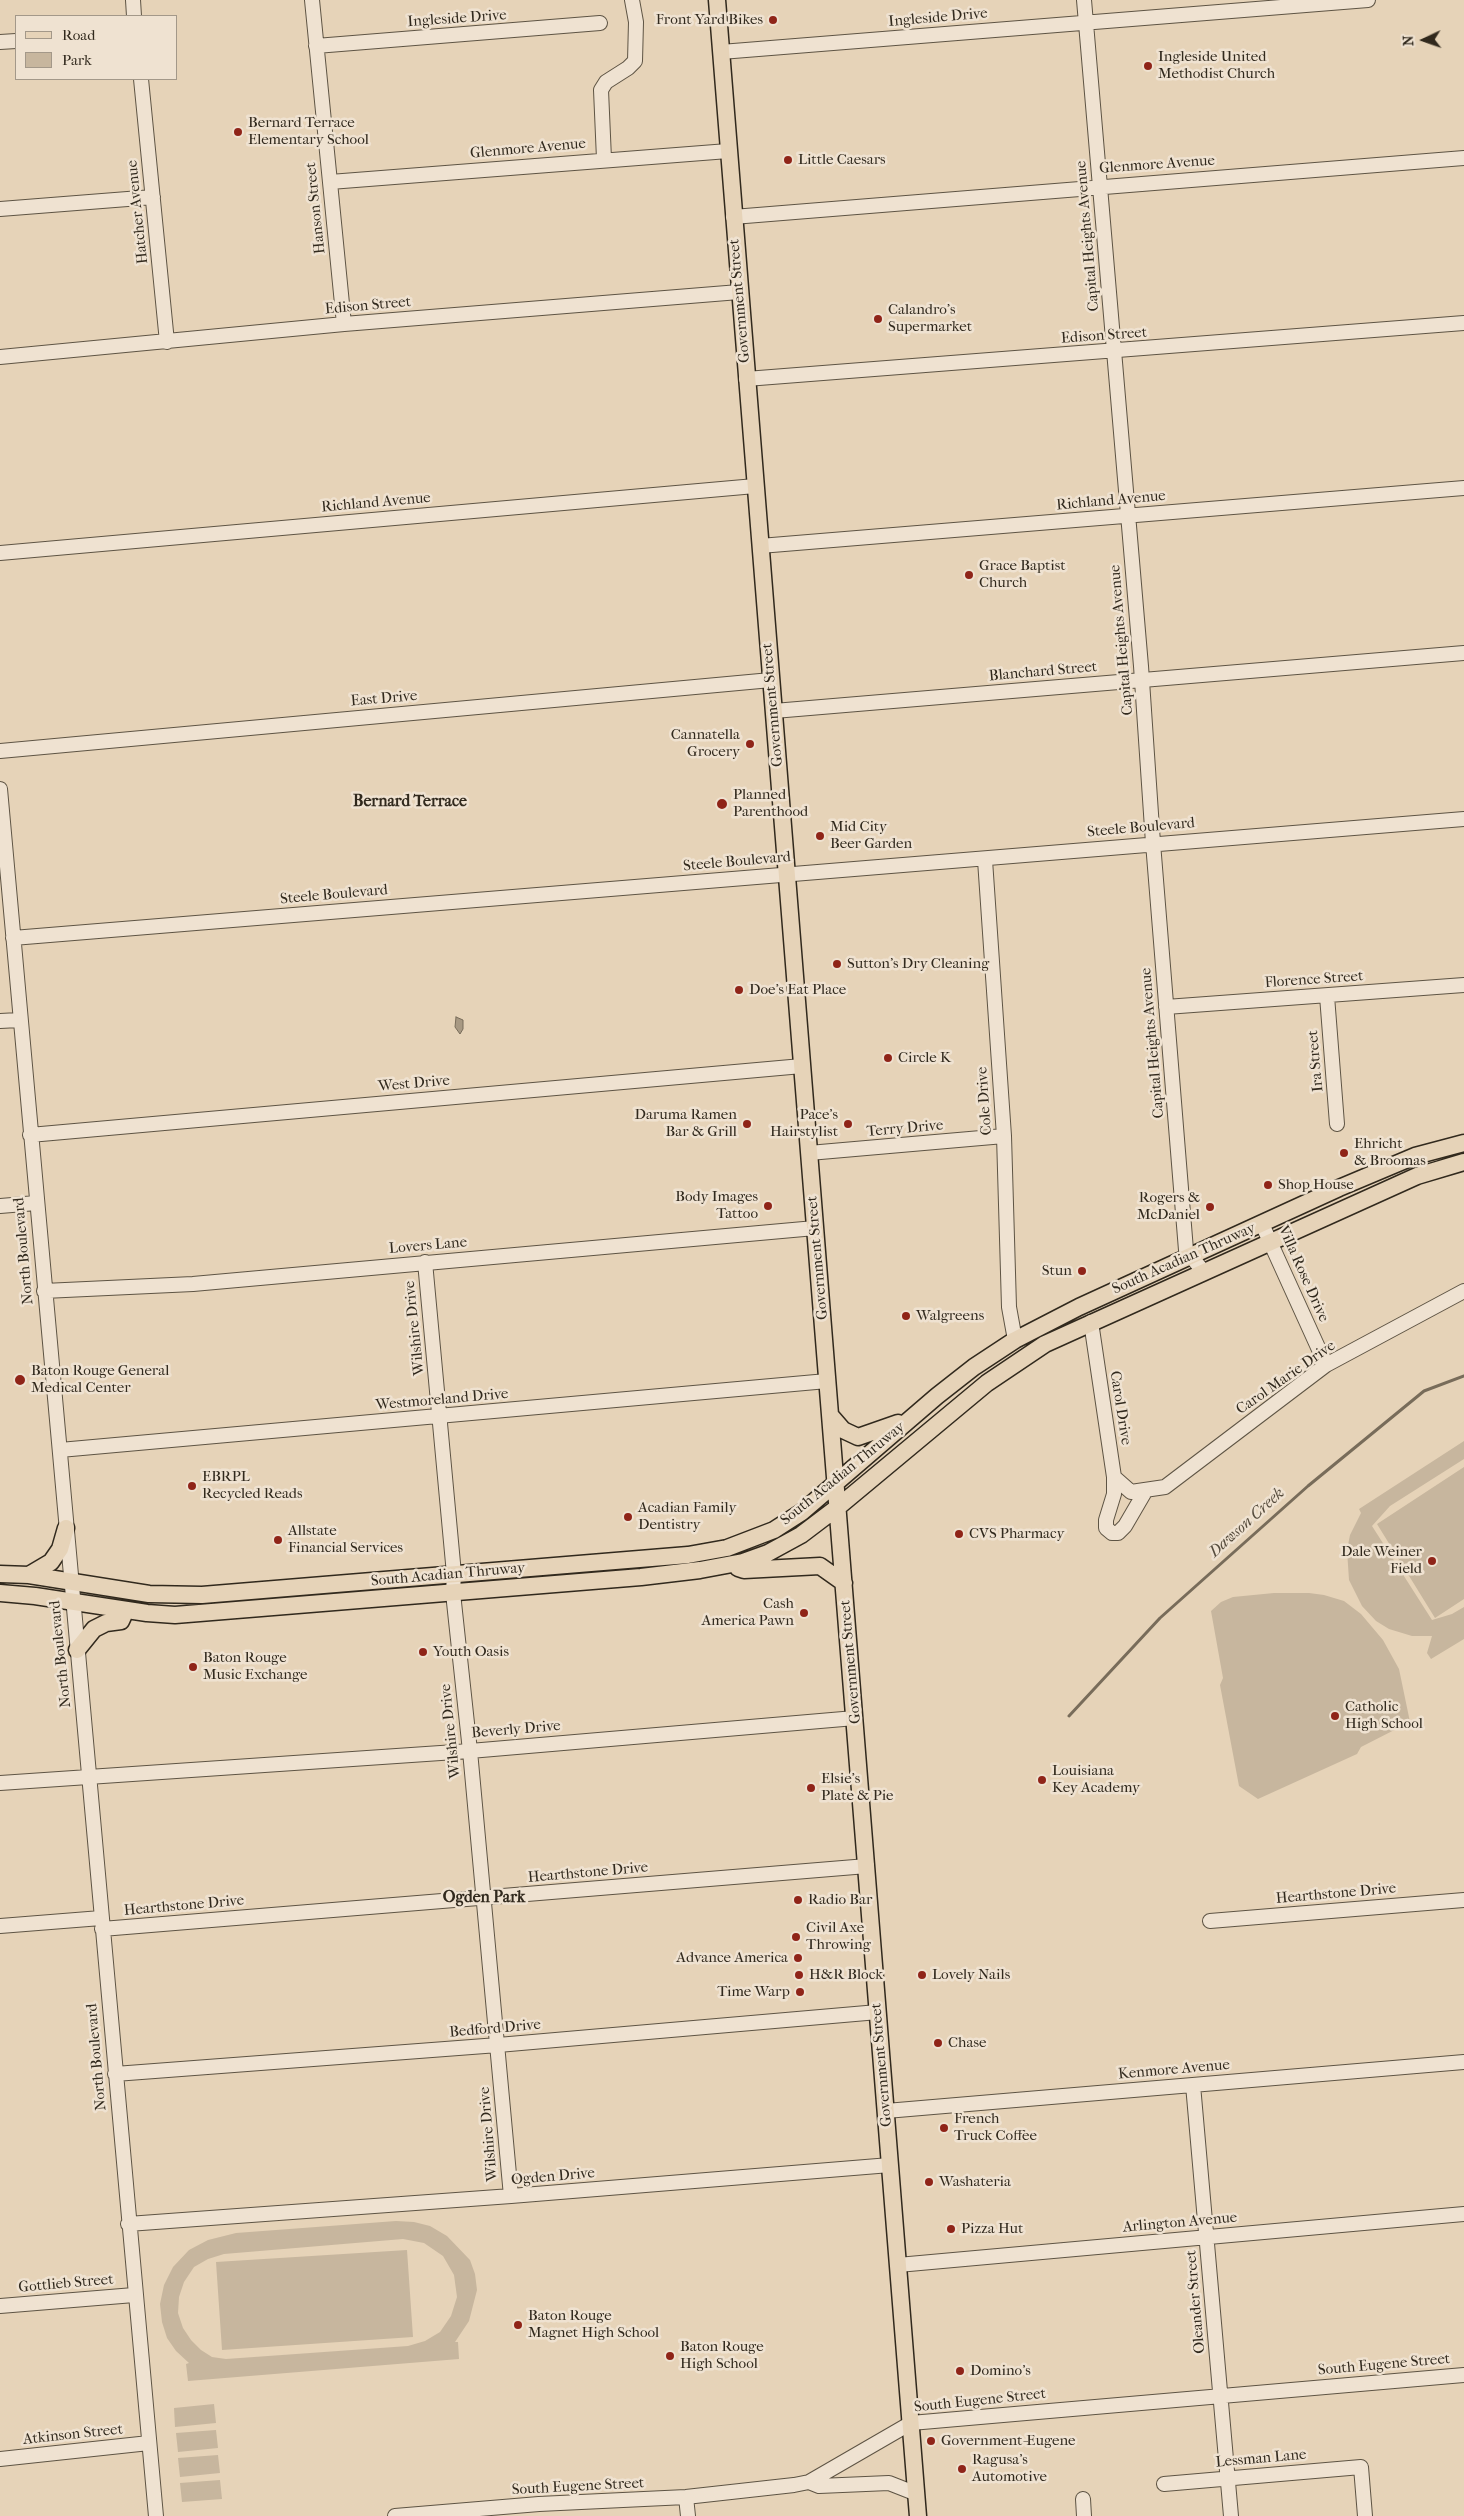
<!DOCTYPE html>
<html>
<head>
<meta charset="utf-8">
<style>
	body { margin:0 }
	#map { position:relative; width:1464px; height:2516px; overflow:hidden; background:#e6d3b8; font-family:"IM FELL French Canon",serif }
	canvas { display:block }
	.legend { position:absolute; left:15px; top:15px; width:162px; height:65px; box-sizing:border-box; background:#efe2d1; border:1px solid #a39889; margin:0; padding:6px 9px; list-style:none; font-size:15px; color:#31291d }
	.legend li { display:flex; align-items:center; gap:10px; height:25px }
	.legend b { width:25px; border:1px solid #a39889 }
	.north { position:absolute; left:1399px; top:15px; width:50px; height:50px; -webkit-text-stroke:4px #efe2d1; paint-order:stroke; rotate:267deg; font-size:14px; font-weight:700; line-height:20px; text-align:center; color:#31291d }
	.north::after { content:''; display:block; margin:auto; width:18px; height:22px; background:#31291d; clip-path:polygon(50% 0,100% 100%,50% 72%,0 100%) }
</style>
</head>
<body>
<div id="map">
<canvas width="1464" height="2516"></canvas>
<ul class="legend">
<li><b style="height:6px;background:#e6d3b8"></b>Road</li>
<li><b style="height:14px;background:#c7b69e"></b>Park</li>
</ul>
<div class="north">N</div>
</div>
<script>
const ctx = document.querySelector('canvas').getContext('2d');
ctx.lineJoin = 'round';
function fill(path, color) {
  ctx.fillStyle = color;
  ctx.fill(path, 'evenodd');
}
function toPath(rows) {
  const path = new Path2D();
  for (const r of rows) {
    path.moveTo(r[0], r[1]);
    for (let i = 2; i < r.length; i += 2) path.lineTo(r[i], r[i + 1]);
  }
  return path;
}
function strokePath(path, color, width, dash) {
  ctx.strokeStyle = color;
  ctx.lineWidth = width;
  ctx.lineCap = dash ? 'butt' : 'round';
  ctx.setLineDash(dash || []);
  ctx.stroke(path);
}
function label(font, color, halo, rows, align = 'center') {
  ctx.font = font + ' "IM FELL French Canon",serif';
  ctx.lineWidth = 5;
  ctx.setLineDash([]);
  ctx.textBaseline = 'middle';
  ctx.strokeStyle = halo;
  ctx.fillStyle = color;
  for (const [text, x, y, turn = 0] of rows) {
    ctx.save();
    ctx.translate(x, y);
    ctx.rotate((+turn || 0) * Math.PI / 180);
    ctx.textAlign = isNaN(turn) ? turn : align;
    if (halo) ctx.strokeText(text, 0, 0);
    ctx.fillText(text, 0, 0);
    ctx.restore();
  }
}
fill(toPath([
	[1464,1441,1464,1459,1390,1506,1372,1526,1432,1620,1452,1614,1464,1607,1464,1639,1431,1659,1427,1653,1432,1636,1412,1636,1389,1629,1376,1621,1362,1606,1349,1580,1347,1550,1350,1535,1361,1513,1359,1509],
	[1464,1467,1464,1599,1435,1618,1377,1524],
	[1274,1593,1309,1593,1324,1595,1344,1601,1361,1614,1383,1640,1399,1669,1410,1722,1361,1747,1357,1754,1258,1799,1239,1786,1220,1685,1223,1678,1211,1611,1221,1602,1233,1597],
	[396,2221,414,2222,430,2226,447,2236,470,2260,475,2274,477,2290,469,2321,455,2342,458,2342,459,2359,188,2381,186,2364,189,2363,176,2351,167,2338,162,2322,160,2304,164,2285,173,2267,189,2250,208,2240,236,2233],
	[403,2239,424,2243,443,2256,454,2275,457,2297,451,2316,440,2332,425,2341,408,2346,226,2359,212,2357,201,2350,191,2340,183,2328,178,2313,179,2297,184,2282,194,2267,208,2259,224,2254],
	[407,2250,413,2337,222,2350,216,2262],
	[214,2404,216,2423,175,2427,174,2408],
	[216,2430,218,2448,178,2452,176,2433],
	[218,2455,220,2473,180,2477,178,2458],
	[220,2480,222,2499,182,2502,180,2483]
]), '#c7b69e');
const water = toPath([
	[456,1017,463,1020,463,1029,460,1034,455,1027,456,1017]
]);
fill(water, '#a89983');
strokePath(water, '#786c5a', 1);
strokePath(toPath([
	[1069,1716,1160,1618,1308,1486,1424,1391,1464,1376]
]), '#786c5a', 3);
const minor = toPath([
	[133,0,134,16],
	[312,0,344,324],
	[1084,0,1141,666,1153,843,1186,1250,1203,1271],
	[0,42,16,41],
	[316,46,600,23],
	[721,52,1368,0],
	[141,79,167,342],
	[604,159,601,90,606,82,628,68,635,61,636,22,632,0],
	[330,182,728,151],
	[0,209,153,197],
	[733,217,1464,158],
	[0,357,344,324,739,292],
	[746,379,1464,323],
	[760,546,1464,488],
	[0,553,755,486],
	[774,711,1464,653],
	[0,751,771,680],
	[0,789,156,2516],
	[985,860,1004,1136,1009,1307,1015,1340],
	[13,938,1464,819],
	[1327,996,1337,1124],
	[1166,1007,1464,985],
	[0,1021,19,1020],
	[30,1135,802,1066],
	[809,1153,1004,1136],
	[0,1206,36,1203],
	[1262,1224,1326,1365],
	[425,1262,454,1574,453,1593,470,1751,511,2196],
	[44,1291,193,1284,815,1228],
	[1091,1322,1114,1477,1131,1492,1165,1487,1326,1365,1464,1291],
	[60,1450,827,1381],
	[1114,1477,1114,1494,1106,1520,1106,1528,1112,1533,1118,1533,1125,1526,1146,1490],
	[0,1783,470,1751,855,1718],
	[1210,1921,1464,1900],
	[0,1926,101,1918],
	[102,1929,867,1866],
	[115,2074,498,2045,878,2012],
	[1193,2085,1231,2516],
	[886,2111,1464,2062],
	[128,2224,511,2196,890,2165],
	[898,2265,1464,2214],
	[0,2306,134,2295],
	[0,2459,149,2443],
	[809,2482,819,2486,889,2483,917,2494],
	[1164,2484,1361,2467,1365,2516],
	[686,2497,688,2516],
	[1083,2499,1084,2516],
	[395,2516,539,2504,686,2497,794,2485,809,2482,911,2423,1464,2375]
]);
const major = toPath([
	[717,0,918,2516],
	[830,1415,843,1430,858,1437,898,1423],
	[738,1568,744,1570,820,1566,844,1583],
	[0,1574,29,1575,149,1594,202,1595,688,1555,727,1548,774,1530,802,1512,937,1396,974,1367,1015,1340,1079,1307,1339,1188,1415,1156,1464,1143],
	[29,1575,51,1562,60,1549,66,1528],
	[0,1593,35,1596,147,1613,175,1615,641,1577,700,1570,743,1562,768,1553,801,1535,838,1507,987,1383,1045,1344,1417,1176,1464,1162],
	[77,1650,94,1629,106,1623,121,1621,126,1610]
]);
strokePath(minor, '#5e5444', 16);
strokePath(major, '#31291d', 19);
strokePath(minor, '#efe2d1', 14);
strokePath(major, '#e6d3b8', 16);
for (const [x, y, r, color] of [
	[773,20,5,"#8f2418"],
	[1148,66,5,"#8f2418"],
	[238,132,5,"#8f2418"],
	[788,160,5,"#8f2418"],
	[878,319,5,"#8f2418"],
	[969,575,5,"#8f2418"],
	[750,744,5,"#8f2418"],
	[722,804,6,"#8f2418"],
	[820,836,5,"#8f2418"],
	[837,964,5,"#8f2418"],
	[739,990,5,"#8f2418"],
	[888,1058,5,"#8f2418"],
	[747,1124,5,"#8f2418"],
	[848,1124,5,"#8f2418"],
	[1344,1153,5,"#8f2418"],
	[1268,1185,5,"#8f2418"],
	[768,1206,5,"#8f2418"],
	[1210,1207,5,"#8f2418"],
	[1082,1271,5,"#8f2418"],
	[906,1316,5,"#8f2418"],
	[20,1380,6,"#8f2418"],
	[192,1486,5,"#8f2418"],
	[628,1517,5,"#8f2418"],
	[959,1534,5,"#8f2418"],
	[278,1540,5,"#8f2418"],
	[1432,1561,5,"#8f2418"],
	[804,1613,5,"#8f2418"],
	[423,1652,5,"#8f2418"],
	[193,1667,5,"#8f2418"],
	[1335,1716,5,"#8f2418"],
	[1042,1780,5,"#8f2418"],
	[811,1788,5,"#8f2418"],
	[798,1900,5,"#8f2418"],
	[796,1937,5,"#8f2418"],
	[798,1958,5,"#8f2418"],
	[799,1975,5,"#8f2418"],
	[922,1975,5,"#8f2418"],
	[800,1992,5,"#8f2418"],
	[938,2043,5,"#8f2418"],
	[944,2128,5,"#8f2418"],
	[929,2182,5,"#8f2418"],
	[951,2229,5,"#8f2418"],
	[518,2325,5,"#8f2418"],
	[670,2356,5,"#8f2418"],
	[960,2371,5,"#8f2418"],
	[931,2441,5,"#8f2418"],
	[962,2469,5,"#8f2418"]
]) {
  const dot = new Path2D();
  dot.arc(x, y, r, 0, 2 * Math.PI);
  ctx.fillStyle = color;
  ctx.fill(dot);
  strokePath(dot, '#efe2d1', 2);
}
label('15px', '#31291d', '#efe2d1', [
	["Ingleside Drive",938,18,-5],
	["Ingleside Drive",457,19,-4],
	["Glenmore Avenue",528,149,-5],
	["Glenmore Avenue",1157,165,-4],
	["Hanson Street",316,208,-96],
	["Hatcher Avenue",138,212,-96],
	["Capital Heights Avenue",1088,236,-95],
	["Government Street",740,301,-95],
	["Edison Street",368,306,-5],
	["Edison Street",1104,336,-4],
	["Richland Avenue",1111,501,-5],
	["Richland Avenue",376,503,-5],
	["Capital Heights Avenue",1122,640,-95],
	["Blanchard Street",1043,672,-5],
	["East Drive",384,699,-5],
	["Government Street",773,705,-95],
	["Steele Boulevard",1141,828,-5],
	["Steele Boulevard",737,862,-5],
	["Steele Boulevard",334,895,-5],
	["Florence Street",1314,980,-4],
	["Capital Heights Avenue",1153,1043,-95],
	["Ira Street",1316,1061,-95],
	["West Drive",414,1084,-5],
	["Cole Drive",985,1101,-94],
	["Terry Drive",905,1129,-5],
	["Lovers Lane",428,1246,-5],
	["North Boulevard",24,1251,-95],
	["Government Street",818,1258,-95],
	["South Acadian Thruway",1184,1259,-24],
	["Villa Rose Drive",1303,1274,66],
	["Wilshire Drive",415,1328,-96],
	["Carol Marie Drive",1286,1378,-35],
	["Westmoreland Drive",442,1400,-5],
	["Carol Drive",1120,1408,81],
	["South Acadian Thruway",843,1474,-39],
	["South Acadian Thruway",448,1575,-5],
	["North Boulevard",61,1654,-96],
	["Government Street",851,1662,-95],
	["Beverly Drive",516,1730,-5],
	["Wilshire Drive",451,1731,-96],
	["Hearthstone Drive",588,1873,-5],
	["Hearthstone Drive",1336,1894,-5],
	["Hearthstone Drive",184,1906,-5],
	["Bedford Drive",495,2029,-5],
	["North Boulevard",97,2057,-95],
	["Government Street",882,2065,-95],
	["Kenmore Avenue",1174,2070,-5],
	["Wilshire Drive",489,2134,-95],
	["Ogden Drive",553,2177,-5],
	["Arlington Avenue",1180,2223,-5],
	["Gottlieb Street",66,2284,-5],
	["Oleander Street",1196,2302,-95],
	["South Eugene Street",1384,2365,-5],
	["South Eugene Street",980,2401,-6],
	["Atkinson Street",73,2435,-6],
	["Lessman Lane",1261,2459,-5],
	["South Eugene Street",578,2487,-3]
]);
label('15px', '#31291d', '#efe2d1', [
	["Front Yard Bikes",763,20,"right"],
	["Ingleside United",1158,57],
	["Methodist Church",1158,74],
	["Bernard Terrace",248,123],
	["Elementary School",248,140],
	["Little Caesars",798,160],
	["Calandro's",888,310],
	["Supermarket",888,327],
	["Grace Baptist",979,566],
	["Church",979,583],
	["Cannatella",740,735,"right"],
	["Grocery",740,752,"right"],
	["Planned",733,795],
	["Parenthood",733,812],
	["Mid City",830,827],
	["Beer Garden",830,844],
	["Sutton's Dry Cleaning",847,964],
	["Doe's Eat Place",749,990],
	["Circle K",898,1058],
	["Daruma Ramen",737,1115,"right"],
	["Bar & Grill",737,1132,"right"],
	["Pace's",838,1115,"right"],
	["Hairstylist",838,1132,"right"],
	["Ehricht",1354,1144],
	["& Broomas",1354,1161],
	["Shop House",1278,1185],
	["Body Images",758,1197,"right"],
	["Tattoo",758,1214,"right"],
	["Rogers &",1200,1198,"right"],
	["McDaniel",1200,1215,"right"],
	["Stun",1072,1271,"right"],
	["Walgreens",916,1316],
	["Baton Rouge General",31,1371],
	["Medical Center",31,1388],
	["EBRPL",202,1477],
	["Recycled Reads",202,1494],
	["Acadian Family",638,1508],
	["Dentistry",638,1525],
	["Allstate",288,1531],
	["Financial Services",288,1548],
	["CVS Pharmacy",969,1534],
	["Dale Weiner",1422,1552,"right"],
	["Field",1422,1569,"right"],
	["Cash",794,1604,"right"],
	["America Pawn",794,1621,"right"],
	["Youth Oasis",433,1652],
	["Baton Rouge",203,1658],
	["Music Exchange",203,1675],
	["Catholic",1345,1707],
	["High School",1345,1724],
	["Louisiana",1052,1771],
	["Key Academy",1052,1788],
	["Elsie's",821,1779],
	["Plate & Pie",821,1796],
	["Radio Bar",808,1900],
	["Civil Axe",806,1928],
	["Throwing",806,1945],
	["Advance America",788,1958,"right"],
	["H&R Block",809,1975],
	["Lovely Nails",932,1975],
	["Time Warp",790,1992,"right"],
	["Chase",948,2043],
	["French",954,2119],
	["Truck Coffee",954,2136],
	["Washateria",939,2182],
	["Pizza Hut",961,2229],
	["Baton Rouge",528,2316],
	["Magnet High School",528,2333],
	["Baton Rouge",680,2347],
	["High School",680,2364],
	["Domino's",970,2371],
	["Government-Eugene",941,2441],
	["Ragusa's",972,2460],
	["Automotive",972,2477]
], 'left');
label('bold 16px', '#31291d', '#efe2d1', [
	["Bernard Terrace",410,802],
	["Ogden Park",484,1898]
]);
label('italic 16px', '#554b3c', '#efe2d1', [
	["Dawson Creek",1247,1523,-42]
]);
</script>
</body>
</html>
